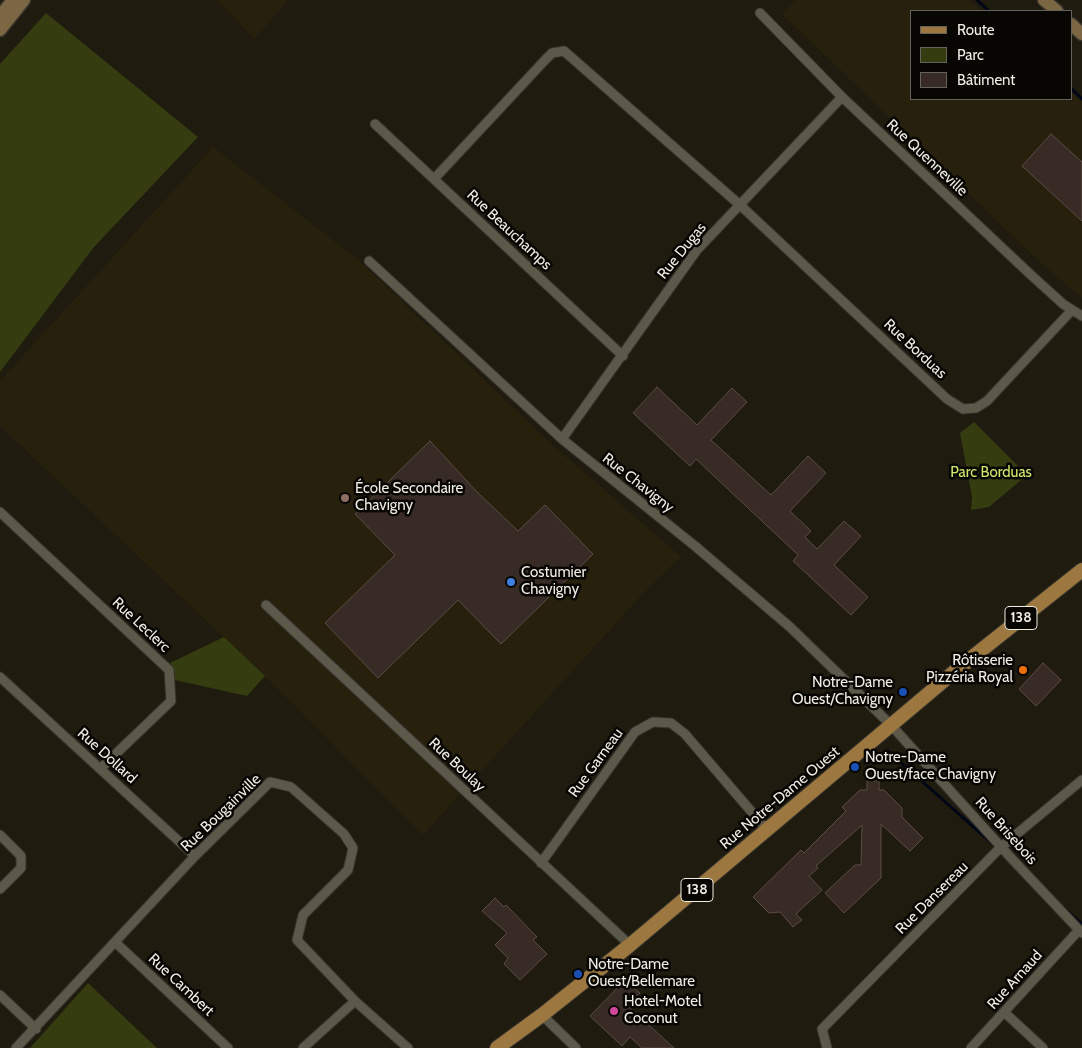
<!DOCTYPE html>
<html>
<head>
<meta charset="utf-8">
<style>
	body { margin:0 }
	#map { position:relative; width:1082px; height:1048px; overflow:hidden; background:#1f1b0f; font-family:Cabin,sans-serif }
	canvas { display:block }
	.legend { position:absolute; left:910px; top:10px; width:162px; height:90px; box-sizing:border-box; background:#070603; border:1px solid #64625d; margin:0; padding:6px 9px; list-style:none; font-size:15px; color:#efece4 }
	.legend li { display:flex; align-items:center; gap:10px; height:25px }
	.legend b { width:25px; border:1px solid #64625d }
</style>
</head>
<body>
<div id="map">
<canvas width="1082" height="1048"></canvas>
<ul class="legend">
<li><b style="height:6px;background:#9c773f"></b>Route</li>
<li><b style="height:14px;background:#343c10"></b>Parc</li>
<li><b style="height:14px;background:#382a24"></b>Bâtiment</li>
</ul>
</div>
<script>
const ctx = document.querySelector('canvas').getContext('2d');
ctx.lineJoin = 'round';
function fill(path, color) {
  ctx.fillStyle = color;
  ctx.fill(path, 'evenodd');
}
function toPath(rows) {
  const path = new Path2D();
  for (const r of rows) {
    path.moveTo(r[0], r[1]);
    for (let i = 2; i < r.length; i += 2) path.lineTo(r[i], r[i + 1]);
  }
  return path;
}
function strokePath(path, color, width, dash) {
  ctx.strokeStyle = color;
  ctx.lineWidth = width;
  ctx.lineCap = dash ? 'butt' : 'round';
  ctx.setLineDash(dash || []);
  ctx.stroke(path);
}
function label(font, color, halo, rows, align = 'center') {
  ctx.font = font + ' Cabin,sans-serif';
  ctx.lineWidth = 5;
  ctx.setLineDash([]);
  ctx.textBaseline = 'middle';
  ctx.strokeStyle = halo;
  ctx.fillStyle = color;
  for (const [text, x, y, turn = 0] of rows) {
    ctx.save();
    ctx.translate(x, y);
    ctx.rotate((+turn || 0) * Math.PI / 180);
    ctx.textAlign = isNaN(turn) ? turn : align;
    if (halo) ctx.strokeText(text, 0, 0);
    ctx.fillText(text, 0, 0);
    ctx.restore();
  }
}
fill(toPath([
	[217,0,288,0,255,39],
	[795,0,969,0,982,11,911,11,911,99,1071,99,1071,92,1082,102,1082,298,1041,263,782,14],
	[213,147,360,261,546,439,681,557,641,596,423,835,265,676,0,426,0,381]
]), '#26200d');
fill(toPath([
	[46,13,198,137,94,247,0,372,0,64],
	[974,422,1027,475,989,507,971,510,972,497,960,433],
	[224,637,265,676,247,696,175,680,170,663],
	[88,983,157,1048,30,1048]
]), '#343c10');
strokePath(toPath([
	[977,0,989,11],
	[1071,88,1082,99],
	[888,751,996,847],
	[1064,908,1082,924]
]), '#000617', 3);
const building = toPath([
	[1051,134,1082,162,1082,221,1022,166,1051,134],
	[657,387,697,425,732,388,747,402,711,440,771,495,808,456,826,473,790,511,811,531,805,537,817,549,844,521,861,536,834,565,868,597,851,615,793,561,798,555,696,459,690,466,633,413,657,387],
	[430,441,477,492,518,531,545,505,593,554,501,644,458,600,378,678,325,623,395,555,355,514,430,441],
	[1043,663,1061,680,1036,706,1019,689,1043,663],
	[867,781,879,781,879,790,884,790,902,808,902,817,923,838,910,851,881,824,881,878,844,913,825,893,855,865,861,865,862,825,816,866,818,868,809,876,822,890,796,914,802,920,793,927,780,912,769,913,753,897,801,850,804,853,846,811,842,807,860,790,867,790,867,781],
	[495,898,504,907,506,905,537,937,533,940,547,954,520,980,504,964,508,958,495,945,507,933,482,911,495,898],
	[625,980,640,993,627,1005,674,1048,642,1048,630,1037,622,1046,590,1016,625,980]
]);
fill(building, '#382a24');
strokePath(building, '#5b4c45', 1);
const street = toPath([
	[760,13,842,97,1031,275,1063,304,1082,316],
	[375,124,623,356],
	[434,179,546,59,552,53,564,51,740,205,947,399,963,409,976,408,987,401,1072,310],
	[369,261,562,439,695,546,790,627,891,725,1012,859,1082,933],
	[562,439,697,250,842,97],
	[0,512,169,670,171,701,100,769],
	[266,605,630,945],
	[0,677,195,856],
	[0,835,21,856,21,868,0,889],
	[541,863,635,732,653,722,671,723,685,734,768,831],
	[115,942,228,1048],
	[0,995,36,1029],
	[1004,1012,1043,1048],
	[542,1015,576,1048],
	[16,1048,195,856,270,782,291,787,344,834,353,848,348,870,303,915,297,940,355,1001,408,1048],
	[303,1048,355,1001],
	[827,1048,822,1029,1001,847,1082,780],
	[971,1048,1079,930]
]);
const secondary = toPath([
	[1044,0,1057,11],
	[0,16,13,0],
	[1071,24,1082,34],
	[0,30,24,0]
]);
const primary = toPath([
	[497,1048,542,1015,630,945,960,667,1082,570]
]);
strokePath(street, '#37342e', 11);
strokePath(secondary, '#37342e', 15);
strokePath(primary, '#37342e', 16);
strokePath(street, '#5c584a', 9);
strokePath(secondary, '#7c6744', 12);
strokePath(primary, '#9c773f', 14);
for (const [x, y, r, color] of [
	[345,498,5,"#8d6e63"],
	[511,582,5,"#3f7fe0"],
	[1023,670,5,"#e8710a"],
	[903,692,5,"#1a4fb4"],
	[855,767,5,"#1a4fb4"],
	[578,974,5,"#1a4fb4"],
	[614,1011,5,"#d1479c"]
]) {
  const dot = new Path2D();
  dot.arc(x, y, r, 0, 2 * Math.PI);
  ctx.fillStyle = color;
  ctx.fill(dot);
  strokePath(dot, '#070603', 2);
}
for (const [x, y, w] of [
	[1021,618,32],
	[697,890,32]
]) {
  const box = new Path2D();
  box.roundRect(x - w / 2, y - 11.5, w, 23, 4);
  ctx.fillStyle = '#070603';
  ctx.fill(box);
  strokePath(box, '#efece4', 1);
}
label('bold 14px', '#efece4', null, [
	["138",1021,618],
	["138",697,890]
]);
label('15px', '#efece4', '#070603', [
	["Rue Quenneville",927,158,43],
	["Rue Beauchamps",509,230,43],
	["Rue Dugas",682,251,-51],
	["Rue Borduas",915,349,43],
	["Rue Chavigny",638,483,38],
	["Rue Leclerc",141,625,43],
	["Rue Dollard",107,756,42],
	["Rue Garneau",596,763,-54],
	["Rue Boulay",457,765,43],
	["Rue Notre-Dame Ouest",780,798,-40],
	["Rue Bougainville",221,813,-44],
	["Rue Brisebois",1006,831,48],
	["Rue Dansereau",932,898,-45],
	["Rue Arnaud",1015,980,-48],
	["Rue Cambert",181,985,43]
]);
label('15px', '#d1e86d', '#070603', [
	["Parc Borduas",991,473]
]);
label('15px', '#efece4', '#070603', [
	["École Secondaire",355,489],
	["Chavigny",355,506],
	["Costumier",521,573],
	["Chavigny",521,590],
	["Rôtisserie",1013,661,"right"],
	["Pizzéria Royal",1013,678,"right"],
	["Notre-Dame",893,683,"right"],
	["Ouest/Chavigny",893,700,"right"],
	["Notre-Dame",865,758],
	["Ouest/face Chavigny",865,775],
	["Notre-Dame",588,965],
	["Ouest/Bellemare",588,982],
	["Hotel-Motel",624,1002],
	["Coconut",624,1019]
], 'left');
</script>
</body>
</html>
